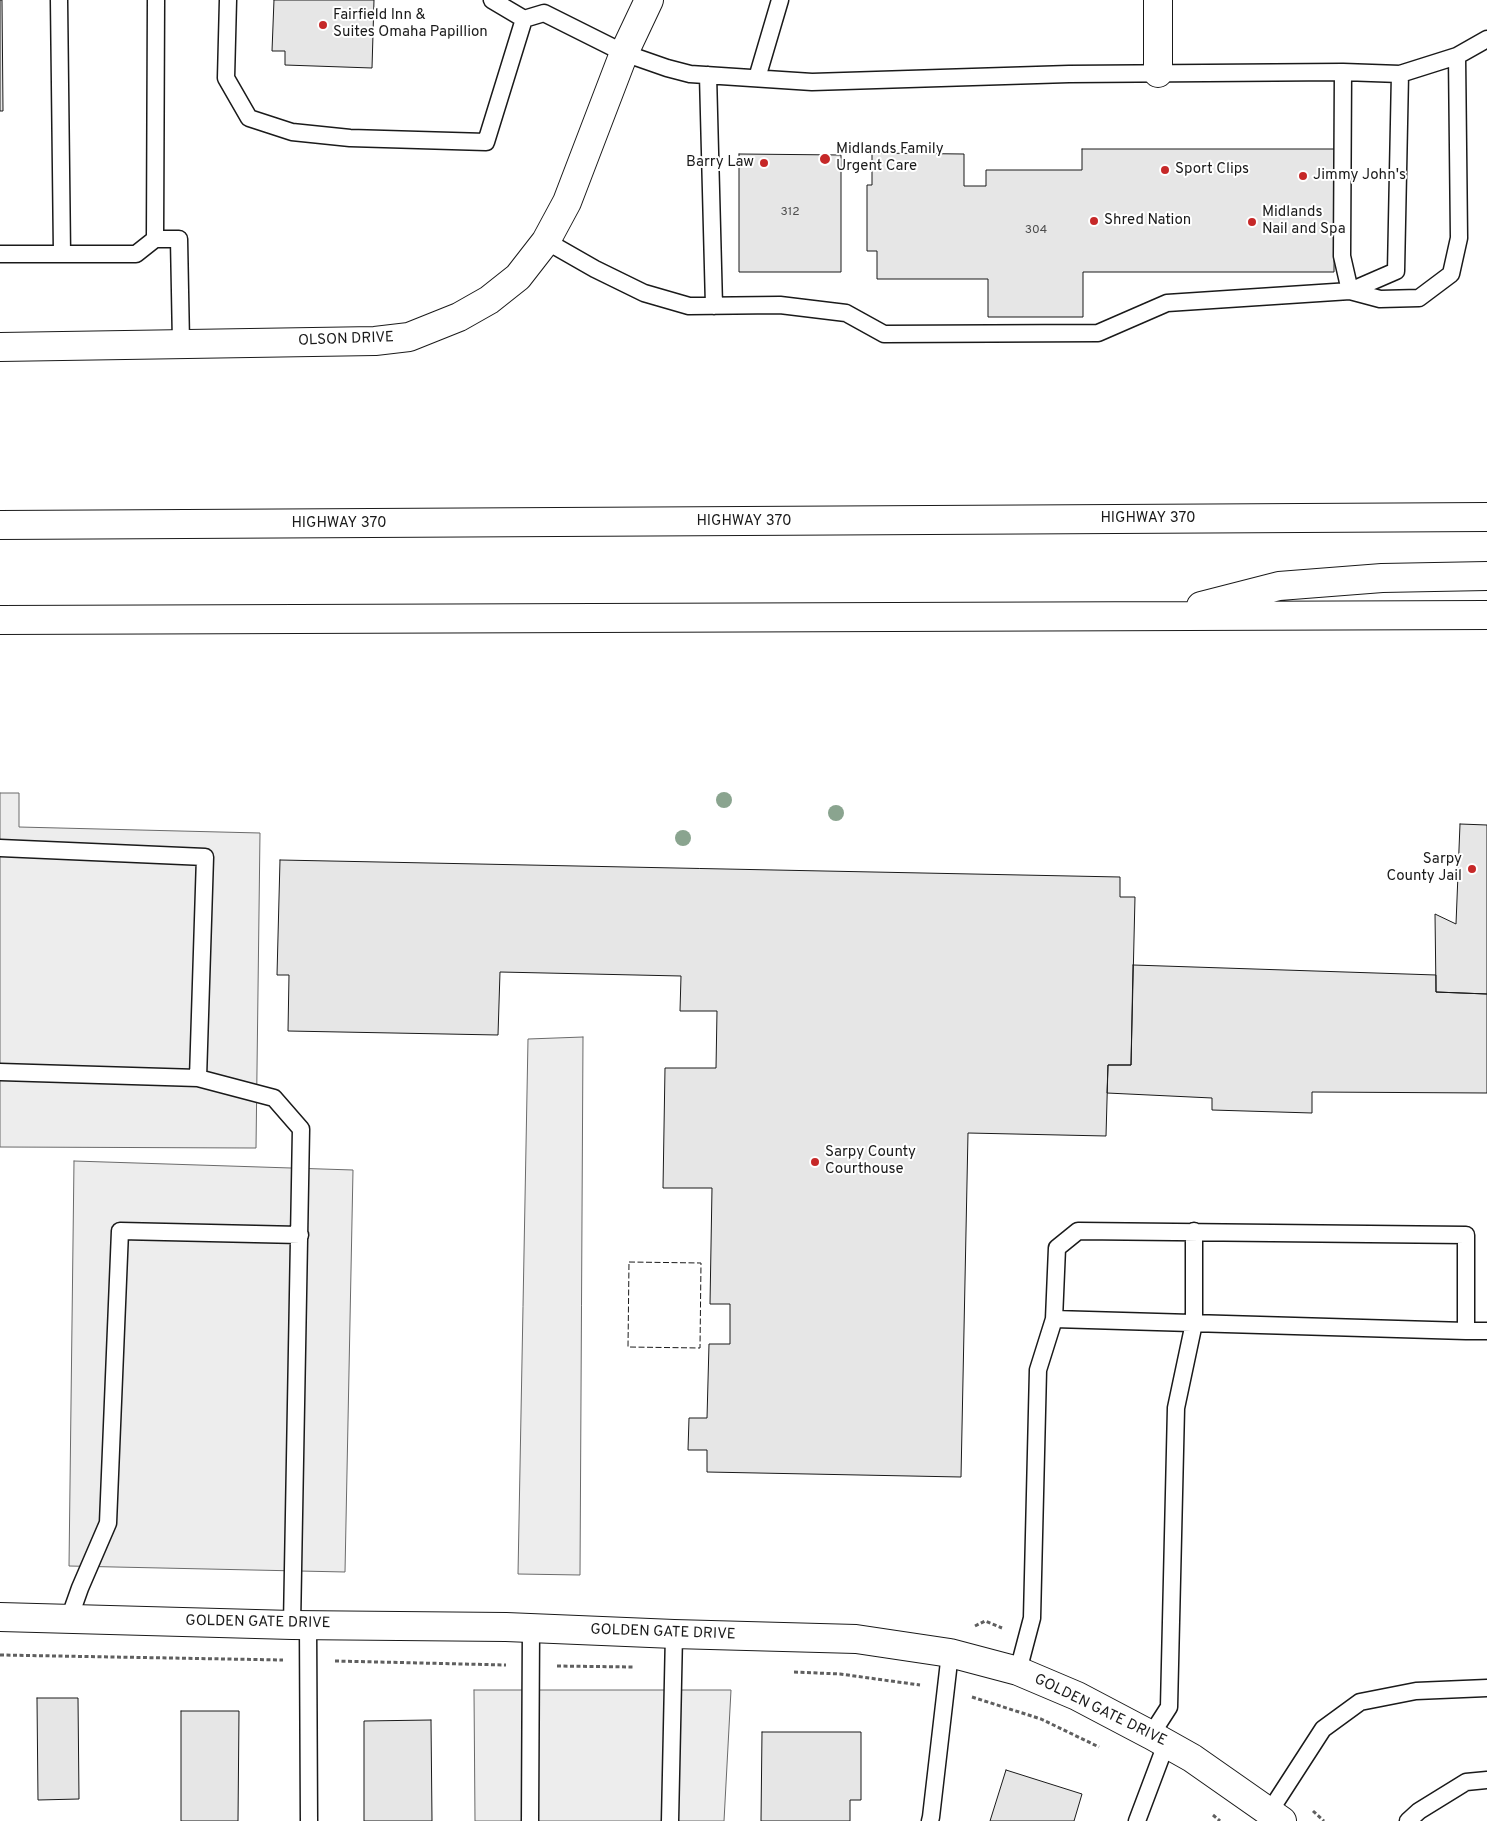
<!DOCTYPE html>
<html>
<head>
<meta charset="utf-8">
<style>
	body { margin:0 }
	canvas { display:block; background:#fff }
</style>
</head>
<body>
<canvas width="1487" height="1821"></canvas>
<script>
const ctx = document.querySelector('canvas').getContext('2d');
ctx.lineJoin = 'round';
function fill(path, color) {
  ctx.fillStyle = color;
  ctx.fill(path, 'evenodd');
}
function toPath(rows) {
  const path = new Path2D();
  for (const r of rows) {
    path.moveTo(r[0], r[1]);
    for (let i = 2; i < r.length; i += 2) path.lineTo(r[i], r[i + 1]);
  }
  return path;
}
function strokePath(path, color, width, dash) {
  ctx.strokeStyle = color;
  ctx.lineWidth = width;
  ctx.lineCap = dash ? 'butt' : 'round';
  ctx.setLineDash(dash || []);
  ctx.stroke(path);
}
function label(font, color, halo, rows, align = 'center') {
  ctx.font = font + ' Overpass,sans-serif';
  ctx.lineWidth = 4;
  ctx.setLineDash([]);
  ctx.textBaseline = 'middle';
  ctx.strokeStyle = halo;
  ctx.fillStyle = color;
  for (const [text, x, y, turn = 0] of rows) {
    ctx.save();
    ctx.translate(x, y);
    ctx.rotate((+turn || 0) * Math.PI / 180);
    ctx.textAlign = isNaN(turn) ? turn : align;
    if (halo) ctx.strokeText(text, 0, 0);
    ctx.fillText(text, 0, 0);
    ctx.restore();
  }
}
const parking = toPath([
	[0,793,19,793,19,827,260,833,256,1148,0,1147,0,793],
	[583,1037,580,1575,518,1574,528,1039,583,1037],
	[74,1161,353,1170,345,1572,69,1566,74,1161],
	[474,1690,731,1690,724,1821,475,1821,474,1690]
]);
fill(parking, '#ededed');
strokePath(parking, '#6a6a6a', 1);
const building = toPath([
	[0,0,2,0,3,111,0,111,0,0],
	[274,0,374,0,372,68,285,65,285,51,272,51,274,0],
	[1082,149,1335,149,1334,272,1083,272,1083,317,988,317,988,279,877,279,877,251,867,251,867,185,872,185,872,153,964,154,964,186,986,186,986,170,1082,170,1082,149],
	[739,154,841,155,841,272,739,272,739,154],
	[1460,824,1487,825,1487,994,1436,992,1435,914,1456,924,1460,824],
	[280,860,1120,877,1120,897,1135,897,1131,1065,1108,1065,1106,1136,968,1133,961,1477,707,1472,707,1450,688,1450,689,1418,707,1418,709,1344,730,1344,730,1304,710,1304,712,1188,663,1188,665,1068,716,1068,717,1011,680,1011,681,976,500,972,498,1035,288,1031,289,975,277,975,280,860],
	[1133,965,1436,975,1436,992,1487,994,1487,1093,1312,1092,1312,1113,1212,1110,1212,1098,1107,1093,1108,1065,1131,1065,1133,965],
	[37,1698,78,1698,79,1799,38,1800,37,1698],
	[181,1711,239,1711,238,1821,181,1821,181,1711],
	[431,1720,432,1821,364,1821,364,1721,431,1720],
	[762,1732,861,1732,861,1800,850,1800,850,1821,761,1821,762,1732],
	[1006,1770,1082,1794,1074,1821,990,1821,1006,1770]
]);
fill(building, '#e6e6e6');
strokePath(building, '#1a1a1a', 1);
const service = toPath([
	[59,0,62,253],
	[228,0,226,78,249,118,292,132,350,138,486,142,524,19,544,13,624,53,667,68,690,74,812,82,1069,74,1343,72,1400,74,1457,56,1487,39],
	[492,0,524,19],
	[1343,72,1342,256,1350,291,1380,299,1419,298,1451,274,1459,238,1457,56],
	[708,75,714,306],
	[757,78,780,0],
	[155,239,156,0],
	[546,241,595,269,644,293,689,306,780,305,846,313,884,334,1098,333,1167,303,1350,291,1396,271,1400,74],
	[0,254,136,254,155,239,179,239,181,343],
	[0,848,205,857,198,1078],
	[0,1072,198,1078,274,1098,301,1129,292,1625],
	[1466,1331,1466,1235,1078,1231,1057,1248,1054,1319,1466,1331,1487,1331],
	[69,1619,80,1588,108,1523,120,1231,300,1235],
	[308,1624,309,1821],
	[1018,1671,1032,1618,1038,1370,1054,1319],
	[1151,1735,1169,1707,1176,1408,1194,1323,1194,1231],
	[1270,1811,1323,1729,1360,1702,1416,1691,1487,1688],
	[530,1821,531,1628],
	[670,1821,674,1634],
	[930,1821,931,1817,950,1653],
	[1137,1821,1166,1744],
	[1408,1821,1419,1811,1466,1782,1487,1780]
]);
const minor = toPath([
	[1158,73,1158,0],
	[0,347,375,341,409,337,459,317,489,300,518,277,546,241,567,202,624,53,649,0],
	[0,1617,292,1625,506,1627,674,1634,856,1639,950,1653,1018,1671,1077,1696,1151,1735,1192,1758,1282,1821]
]);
const trunk = toPath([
	[0,525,1487,517],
	[1201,606,1279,586,1382,578,1487,576],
	[0,620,1487,615]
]);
strokePath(service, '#1a1a1a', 19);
strokePath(minor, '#1a1a1a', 30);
strokePath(trunk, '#1a1a1a', 30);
strokePath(toPath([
	[975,1626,985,1621,1002,1628],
	[0,1655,283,1660],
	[335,1661,506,1665],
	[557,1666,633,1667],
	[794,1672,840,1674,920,1685],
	[972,1697,1041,1719,1099,1747],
	[1313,1811,1324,1821],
	[1213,1815,1220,1821]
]), '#5f5f5f', 3, [4, 2.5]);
strokePath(service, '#fff', 16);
strokePath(minor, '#fff', 28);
strokePath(trunk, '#fff', 28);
strokePath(toPath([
	[629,1262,701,1263,700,1348,628,1347,629,1262]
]), '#1a1a1a', 1, [6, 2.5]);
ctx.fillStyle = '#8aa48f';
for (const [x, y] of [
	[724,800],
	[836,813],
	[683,838]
]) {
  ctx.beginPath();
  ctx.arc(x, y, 8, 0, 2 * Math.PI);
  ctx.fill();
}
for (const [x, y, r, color] of [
	[323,25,5,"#c62828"],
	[825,159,6,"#c62828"],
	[764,163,5,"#c62828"],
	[1165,170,5,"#c62828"],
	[1303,176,5,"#c62828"],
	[1094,221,5,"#c62828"],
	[1252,222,5,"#c62828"],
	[1472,869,5,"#c62828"],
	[815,1162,5,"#c62828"]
]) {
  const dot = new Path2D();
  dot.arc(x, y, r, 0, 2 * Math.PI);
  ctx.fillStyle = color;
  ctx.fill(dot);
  strokePath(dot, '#fff', 2);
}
label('12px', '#4d4d4d', null, [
	["312",790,213],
	["304",1036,231]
]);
label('15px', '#1a1a1a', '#fff', [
	["Fairfield Inn &",333,16],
	["Suites Omaha Papillion",333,33],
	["Midlands Family",836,150],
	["Urgent Care",836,167],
	["Barry Law",754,163,"right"],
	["Sport Clips",1175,170],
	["Jimmy John's",1313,176],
	["Midlands",1262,213],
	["Nail and Spa",1262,230],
	["Shred Nation",1104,221],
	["Sarpy",1462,860,"right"],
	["County Jail",1462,877,"right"],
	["Sarpy County",825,1153],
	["Courthouse",825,1170]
], 'left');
label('15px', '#1a1a1a', '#fff', [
	["OLSON DRIVE",346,340,-2],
	["HIGHWAY 370",1148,519],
	["HIGHWAY 370",744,522],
	["HIGHWAY 370",339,524],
	["GOLDEN GATE DRIVE",258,1623,1],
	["GOLDEN GATE DRIVE",663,1633,2],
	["GOLDEN GATE DRIVE",1100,1711,26]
]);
</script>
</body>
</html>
